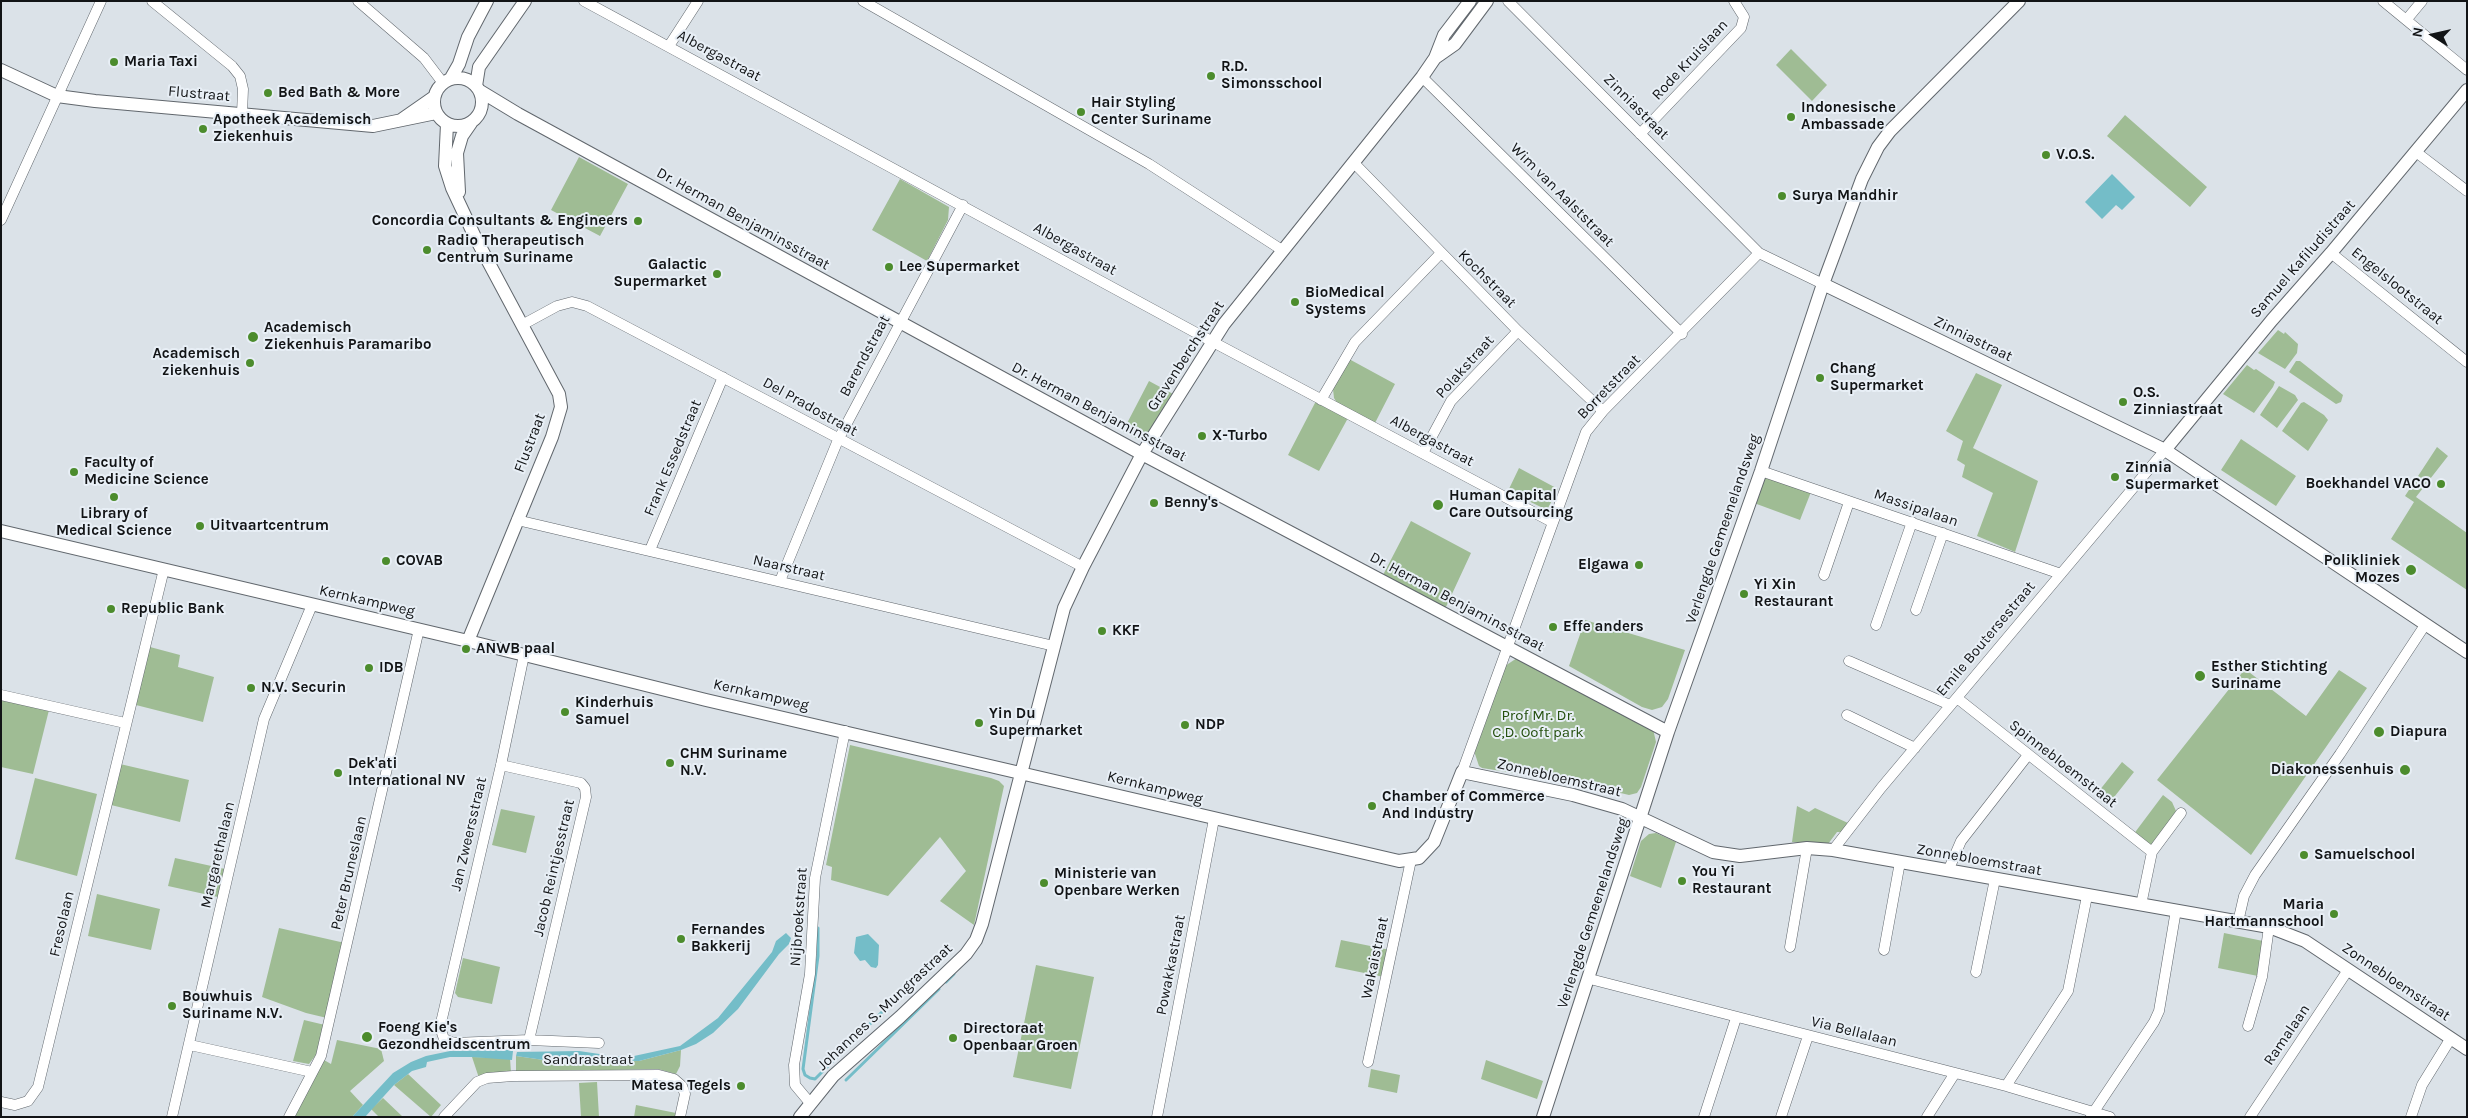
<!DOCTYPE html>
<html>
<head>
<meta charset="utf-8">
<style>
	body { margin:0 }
	#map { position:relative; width:2468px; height:1118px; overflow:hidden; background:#dbe2e8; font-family:Karla,sans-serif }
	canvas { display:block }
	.frame { position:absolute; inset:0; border:2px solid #121416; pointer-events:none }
	.north { position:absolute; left:2408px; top:10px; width:50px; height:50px; -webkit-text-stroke:4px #e8eff6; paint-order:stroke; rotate:280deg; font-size:14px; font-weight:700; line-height:20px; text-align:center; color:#121416 }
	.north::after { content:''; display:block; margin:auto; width:18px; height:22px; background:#121416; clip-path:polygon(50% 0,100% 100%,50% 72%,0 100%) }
</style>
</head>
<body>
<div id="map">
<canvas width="2468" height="1118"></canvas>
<div class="frame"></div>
<div class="north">N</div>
</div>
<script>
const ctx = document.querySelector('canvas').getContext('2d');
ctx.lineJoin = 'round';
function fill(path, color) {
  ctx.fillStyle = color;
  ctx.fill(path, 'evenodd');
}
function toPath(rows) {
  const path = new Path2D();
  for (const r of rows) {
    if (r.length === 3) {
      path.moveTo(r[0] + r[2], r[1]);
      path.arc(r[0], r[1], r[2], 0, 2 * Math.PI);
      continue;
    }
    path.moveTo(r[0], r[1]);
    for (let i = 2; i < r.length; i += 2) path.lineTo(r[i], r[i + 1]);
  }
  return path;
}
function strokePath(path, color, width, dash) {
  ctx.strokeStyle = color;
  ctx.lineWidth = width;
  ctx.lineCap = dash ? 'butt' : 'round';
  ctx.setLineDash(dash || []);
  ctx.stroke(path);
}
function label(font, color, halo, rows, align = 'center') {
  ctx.font = font + ' Karla,sans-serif';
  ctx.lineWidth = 4;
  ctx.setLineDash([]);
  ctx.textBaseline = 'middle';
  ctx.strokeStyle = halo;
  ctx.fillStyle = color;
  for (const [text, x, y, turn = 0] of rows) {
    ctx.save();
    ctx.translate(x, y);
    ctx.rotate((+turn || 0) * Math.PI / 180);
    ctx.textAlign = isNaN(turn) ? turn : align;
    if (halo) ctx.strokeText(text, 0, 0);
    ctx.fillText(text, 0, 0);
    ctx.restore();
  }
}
fill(toPath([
	[1791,49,1827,85,1812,101,1776,65],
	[2125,115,2207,187,2190,207,2107,136],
	[579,157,628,184,600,236,551,210],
	[900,179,949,207,948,220,927,261,872,230],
	[2278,330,2284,334,2285,332,2298,344,2297,353,2285,369,2258,353],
	[1349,359,1395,384,1375,423,1337,403,1334,398,1333,389],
	[2296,361,2300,361,2343,395,2341,402,2336,404,2289,372],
	[2247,365,2254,370,2256,369,2275,382,2273,387,2254,413,2223,394],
	[1976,373,2002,385,1973,448,2038,481,2015,552,1977,536,1993,493,1962,477,1965,465,1957,460,1963,441,1946,431],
	[1149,381,1173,394,1147,437,1139,440,1123,431],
	[2279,386,2295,395,2298,400,2277,428,2260,415],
	[1316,401,1348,418,1319,471,1288,455],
	[2304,402,2324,415,2328,420,2308,451,2282,431,2301,403],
	[2241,439,2296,476,2276,506,2221,470],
	[2437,447,2448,456,2416,497,2467,533,2467,590,2391,539,2414,502,2405,496],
	[1519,468,1558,489,1547,510,1508,491],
	[1765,475,1811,492,1800,520,1754,503],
	[1411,521,1471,553,1445,609,1383,575],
	[1585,620,1685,650,1668,699,1662,707,1652,710,1642,707,1569,666],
	[150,647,180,655,178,667,214,677,203,722,136,705],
	[1517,658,1653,729,1656,742,1641,787,1637,793,1629,795,1583,784,1482,768,1479,766,1474,751,1505,666],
	[2245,669,2306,716,2339,670,2367,688,2251,855,2157,780],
	[1,698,49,710,33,774,1,767],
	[850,745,991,778,999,781,1004,786,974,925,940,901,966,871,940,837,888,896,831,880,832,867,826,865],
	[2122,762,2134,772,2107,806,2095,796],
	[120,764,189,780,180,822,111,805],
	[35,778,97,794,77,876,15,859],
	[2163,795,2172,802,2176,811,2153,846,2133,835],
	[1797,806,1809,812,1815,808,1848,823,1841,832,1837,832,1828,844,1792,842],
	[501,809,535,816,526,853,492,845],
	[1656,833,1676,842,1661,888,1630,876,1641,841,1649,834],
	[175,858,225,869,218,897,168,886],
	[97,894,160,909,151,950,88,936],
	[279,928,345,943,327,1018,306,1013,262,997],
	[2224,933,2263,941,2258,976,2218,968],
	[1341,940,1390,950,1384,977,1335,967],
	[463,958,500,967,492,1004,458,997,455,993],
	[1036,965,1094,977,1071,1089,1013,1077],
	[304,1020,325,1025,318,1052,309,1064,293,1061],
	[337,1040,381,1049,384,1061,350,1091,363,1105,352,1117,294,1117,324,1060,331,1064],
	[681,1050,680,1066,676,1074,658,1069,516,1072,516,1056,544,1060,639,1061],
	[472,1057,510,1058,511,1073,479,1078],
	[1486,1060,1543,1081,1537,1099,1481,1079],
	[1371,1069,1400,1075,1397,1093,1368,1087],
	[408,1074,441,1105,431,1117,394,1085],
	[597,1082,599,1117,581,1117,579,1083],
	[383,1098,403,1117,379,1117,371,1109],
	[636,1105,676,1113,675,1117,634,1117]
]), '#9fbc94');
fill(toPath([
	[2112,174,2135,197,2122,210,2116,205,2102,219,2085,202],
	[786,933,791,938,789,944,779,954,738,1009,713,1033,696,1044,681,1050,639,1061,544,1060,516,1056,517,1052,579,1051,613,1056,634,1056,680,1046,718,1018,772,952,776,941],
	[868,934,879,945,878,965,876,968,871,967,865,960,860,961,854,953,856,937],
	[511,1050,513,1051,512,1060,472,1057,450,1057,427,1062,426,1067,412,1071,394,1085,365,1117,352,1117,393,1073,411,1062,426,1056,450,1051]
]), '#74bdc8');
strokePath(toPath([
	[818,928,818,956,803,1069,805,1075,810,1078,815,1079,947,947],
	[946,982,954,974],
	[846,1080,939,989]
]), '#74bdc8', 3);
const minor = toPath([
	[152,1,232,66,240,76,243,89,242,114],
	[358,1,424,58,443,83],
	[584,1,1213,342,1552,522],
	[863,1,1149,164,1282,250],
	[1508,1,1759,253,1823,284],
	[2383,1,2467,70],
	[2407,19,2422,1],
	[669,46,698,1],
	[1422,77,1682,334],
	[1640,134,1741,28,1744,17,1734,1],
	[2416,152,2467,191],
	[1354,163,1518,331,1603,411],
	[1,220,101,1],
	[2331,253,2467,362],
	[522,325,557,306,572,302,587,306,1083,567],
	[1321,400,1355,342,1441,253],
	[1423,453,1451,401,1518,331],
	[1761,471,2061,574],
	[517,520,1054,646],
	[650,550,723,377],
	[1824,575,1849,502],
	[780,581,838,440,963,205],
	[1916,610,1943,533],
	[1876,625,1912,522],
	[524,655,501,765,440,1027,444,1039,454,1043,529,1040,599,1043],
	[1849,661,1950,705],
	[1,695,125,723],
	[1957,698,2152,852],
	[1847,715,1915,748],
	[501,765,581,783,585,788,586,797,529,1040],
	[1462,772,1586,432,1603,411,1759,253],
	[1833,850,1881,788,2165,450],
	[1948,871,1961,841,2028,755],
	[2141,905,2152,852,2181,813],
	[2238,922,2244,896,2255,875,2340,754,2425,625],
	[1790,947,1807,848],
	[1884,950,1900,862],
	[1976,972,1995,879],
	[1590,979,2006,1086,2110,1117],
	[2248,1026,2262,977,2269,927],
	[190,1045,312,1072],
	[1368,1062,1411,860],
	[2006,1086,2068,991,2087,896],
	[1,1102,15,1105,28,1101,38,1087,164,569],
	[810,1103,795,1085,794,1065,810,974,815,878,845,731],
	[2091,1116,2154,1022,2159,1011,2176,910],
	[172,1117,264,719,312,605],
	[289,1117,321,1056,419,629],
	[444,1117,477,1082,487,1078,513,1076,659,1075,674,1079,682,1086,685,1094,680,1117],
	[1157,1117,1214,819],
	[1704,1117,1736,1018],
	[1781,1117,1808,1036],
	[1927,1117,1955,1073],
	[2250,1117,2348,970],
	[2411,1117,2422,1085,2451,1038]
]);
const tertiary = toPath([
	[1435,58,1455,44,1487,1],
	[1,70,57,96,95,101,373,126,436,113],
	[458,102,24],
	[451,78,459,64,468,37,487,1],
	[476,86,479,67,525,1],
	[480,91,518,114,1142,454,1668,732],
	[401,120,434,97],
	[447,124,445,166,452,188,475,237,559,394,561,407,552,437,468,641],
	[459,192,457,153,462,136,471,123],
	[1823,284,2165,450,2467,652],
	[2165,450,2272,320,2331,253,2467,90],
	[1,531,468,641,706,700,1399,861,1419,858,1434,842,1462,772,1573,795,1622,809,1713,852,1740,856,1807,848,1833,850,2269,927,2305,941,2467,1049],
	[800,1117,833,1076,900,1017,966,954,976,940,982,924,1064,608,1083,567,1142,454,1224,324,1422,77,1435,58,1444,35,1470,1],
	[1543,1117,1668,732,1761,471,1823,284,1862,179,1878,147,1890,131,2019,1]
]);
strokePath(minor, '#61676d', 11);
strokePath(tertiary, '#61676d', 14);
strokePath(minor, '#fff', 10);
strokePath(tertiary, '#fff', 12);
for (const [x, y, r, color] of [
	[114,62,5,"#4c8c2d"],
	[1211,76,5,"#4c8c2d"],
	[268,93,5,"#4c8c2d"],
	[1081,112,5,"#4c8c2d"],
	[1791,117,5,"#4c8c2d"],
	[203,129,5,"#4c8c2d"],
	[2046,155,5,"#4c8c2d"],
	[1782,196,5,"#4c8c2d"],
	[638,221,5,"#4c8c2d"],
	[427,250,5,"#4c8c2d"],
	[889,267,5,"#4c8c2d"],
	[717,274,5,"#4c8c2d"],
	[1295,302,5,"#4c8c2d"],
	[253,337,6,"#4c8c2d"],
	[250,363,5,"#4c8c2d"],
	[1820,378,5,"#4c8c2d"],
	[2123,402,5,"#4c8c2d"],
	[1202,436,5,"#4c8c2d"],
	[74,472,5,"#4c8c2d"],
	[2115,477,5,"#4c8c2d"],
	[2441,484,5,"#4c8c2d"],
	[114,497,5,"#4c8c2d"],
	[1154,503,5,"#4c8c2d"],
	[1438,505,6,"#4c8c2d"],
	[200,526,5,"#4c8c2d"],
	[386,561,5,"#4c8c2d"],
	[1639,565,5,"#4c8c2d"],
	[2411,570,6,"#4c8c2d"],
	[1744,594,5,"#4c8c2d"],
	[111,609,5,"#4c8c2d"],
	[1553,627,5,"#4c8c2d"],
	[1102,631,5,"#4c8c2d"],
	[466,649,5,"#4c8c2d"],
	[369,668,5,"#4c8c2d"],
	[2200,676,6,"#4c8c2d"],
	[251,688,5,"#4c8c2d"],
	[565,712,5,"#4c8c2d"],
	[979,723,5,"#4c8c2d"],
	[1185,725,5,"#4c8c2d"],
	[2379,732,6,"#4c8c2d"],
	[670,763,5,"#4c8c2d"],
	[2405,770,6,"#4c8c2d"],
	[338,773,5,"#4c8c2d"],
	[1372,806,5,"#4c8c2d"],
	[2304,855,5,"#4c8c2d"],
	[1682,881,5,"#4c8c2d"],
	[1044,883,5,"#4c8c2d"],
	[2334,914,5,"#4c8c2d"],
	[681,939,5,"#4c8c2d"],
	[172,1006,5,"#4c8c2d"],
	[367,1037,6,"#4c8c2d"],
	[953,1038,5,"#4c8c2d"],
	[741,1086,5,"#4c8c2d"]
]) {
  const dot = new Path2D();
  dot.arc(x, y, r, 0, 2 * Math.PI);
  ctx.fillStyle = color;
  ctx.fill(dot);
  strokePath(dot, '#e8eff6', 2);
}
label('15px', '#121416', '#e8eff6', [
	["Albergastraat",719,56,28],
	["Rode Kruislaan",1690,60,-47],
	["Flustraat",199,94,5],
	["Zinniastraat",1636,107,45],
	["Wim van Aalststraat",1562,195,45],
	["Dr. Herman Benjaminsstraat",743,219,29],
	["Albergastraat",1075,249,29],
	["Samuel Kafiludistraat",2303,259,-49],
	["Kochstraat",1487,279,45],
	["Engelslootstraat",2397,286,39],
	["Zinniastraat",1973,339,26],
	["Barendstraat",865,356,-62],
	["Gravenberchstraat",1186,356,-57],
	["Polakstraat",1465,367,-48],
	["Borretstraat",1609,387,-46],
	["Del Pradostraat",810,407,29],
	["Dr. Herman Benjaminsstraat",1099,412,28],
	["Albergastraat",1432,441,28],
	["Flustraat",530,443,-69],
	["Frank Essedstraat",673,458,-67],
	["Massipalaan",1916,508,19],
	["Verlengde Gemeenelandsweg",1723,529,-71],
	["Naarstraat",789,568,13],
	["Kernkampweg",367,601,13],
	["Dr. Herman Benjaminsstraat",1457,602,28],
	["Emile Boutersestraat",1986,639,-50],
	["Kernkampweg",761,695,13],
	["Spinnebloemstraat",2063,764,38],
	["Zonnebloemstraat",1559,778,13],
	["Kernkampweg",1155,788,14],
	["Jan Zweersstraat",469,834,-77],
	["Margarethalaan",218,855,-77],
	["Zonnebloemstraat",1979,860,10],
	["Jacob Reintjesstraat",554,868,-77],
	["Peter Bruneslaan",349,873,-77],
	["Verlengde Gemeenelandsweg",1593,913,-72],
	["Nijbroekstraat",799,917,-86],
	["Fresolaan",62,924,-77],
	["Wakaistraat",1375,958,-78],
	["Powakkastraat",1171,965,-79],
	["Zonnebloemstraat",2396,982,34],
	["Johannes S. Mungrastraat",885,1007,-43],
	["Via Bellalaan",1854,1032,14],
	["Ramalaan",2287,1035,-56],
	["Sandrastraat",588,1060]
]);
label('bold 15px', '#121416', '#e8eff6', [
	["Maria Taxi",124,62],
	["R.D.",1221,67],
	["Simonsschool",1221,84],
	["Bed Bath & More",278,93],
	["Hair Styling",1091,103],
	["Center Suriname",1091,120],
	["Indonesische",1801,108],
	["Ambassade",1801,125],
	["Apotheek Academisch",213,120],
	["Ziekenhuis",213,137],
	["V.O.S.",2056,155],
	["Surya Mandhir",1792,196],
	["Concordia Consultants & Engineers",628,221,"right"],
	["Radio Therapeutisch",437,241],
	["Centrum Suriname",437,258],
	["Galactic",707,265,"right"],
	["Supermarket",707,282,"right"],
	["Lee Supermarket",899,267],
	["BioMedical",1305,293],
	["Systems",1305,310],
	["Academisch",264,328],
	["Ziekenhuis Paramaribo",264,345],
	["Academisch",240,354,"right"],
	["ziekenhuis",240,371,"right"],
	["Chang",1830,369],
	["Supermarket",1830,386],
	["O.S.",2133,393],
	["Zinniastraat",2133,410],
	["X-Turbo",1212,436],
	["Faculty of",84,463],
	["Medicine Science",84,480],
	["Zinnia",2125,468],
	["Supermarket",2125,485],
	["Boekhandel VACO",2431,484,"right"],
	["Human Capital",1449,496],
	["Care Outsourcing",1449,513],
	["Benny's",1164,503],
	["Library of",114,514,"center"],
	["Medical Science",114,531,"center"],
	["Uitvaartcentrum",210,526],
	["COVAB",396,561],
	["Polikliniek",2400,561,"right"],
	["Mozes",2400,578,"right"],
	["Elgawa",1629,565,"right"],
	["Yi Xin",1754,585],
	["Restaurant",1754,602],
	["Republic Bank",121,609],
	["Effe anders",1563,627],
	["KKF",1112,631],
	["ANWB paal",476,649],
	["Esther Stichting",2211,667],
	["Suriname",2211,684],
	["IDB",379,668],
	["N.V. Securin",261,688],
	["Kinderhuis",575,703],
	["Samuel",575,720],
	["Yin Du",989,714],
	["Supermarket",989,731],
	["NDP",1195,725],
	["Diapura",2390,732],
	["CHM Suriname",680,754],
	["N.V.",680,771],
	["Dek'ati",348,764],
	["International NV",348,781],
	["Diakonessenhuis",2394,770,"right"],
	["Chamber of Commerce",1382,797],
	["And Industry",1382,814],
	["Samuelschool",2314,855],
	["You Yi",1692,872],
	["Restaurant",1692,889],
	["Ministerie van",1054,874],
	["Openbare Werken",1054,891],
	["Maria",2324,905,"right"],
	["Hartmannschool",2324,922,"right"],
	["Fernandes",691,930],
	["Bakkerij",691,947],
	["Bouwhuis",182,997],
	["Suriname N.V.",182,1014],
	["Foeng Kie's",378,1028],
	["Gezondheidscentrum",378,1045],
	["Directoraat",963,1029],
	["Openbaar Groen",963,1046],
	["Matesa Tegels",731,1086,"right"]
], 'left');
label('15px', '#25500e', '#e8eff6', [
	["Prof Mr. Dr.",1538,716],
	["C,D. Ooft park",1538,733]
]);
</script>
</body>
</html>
